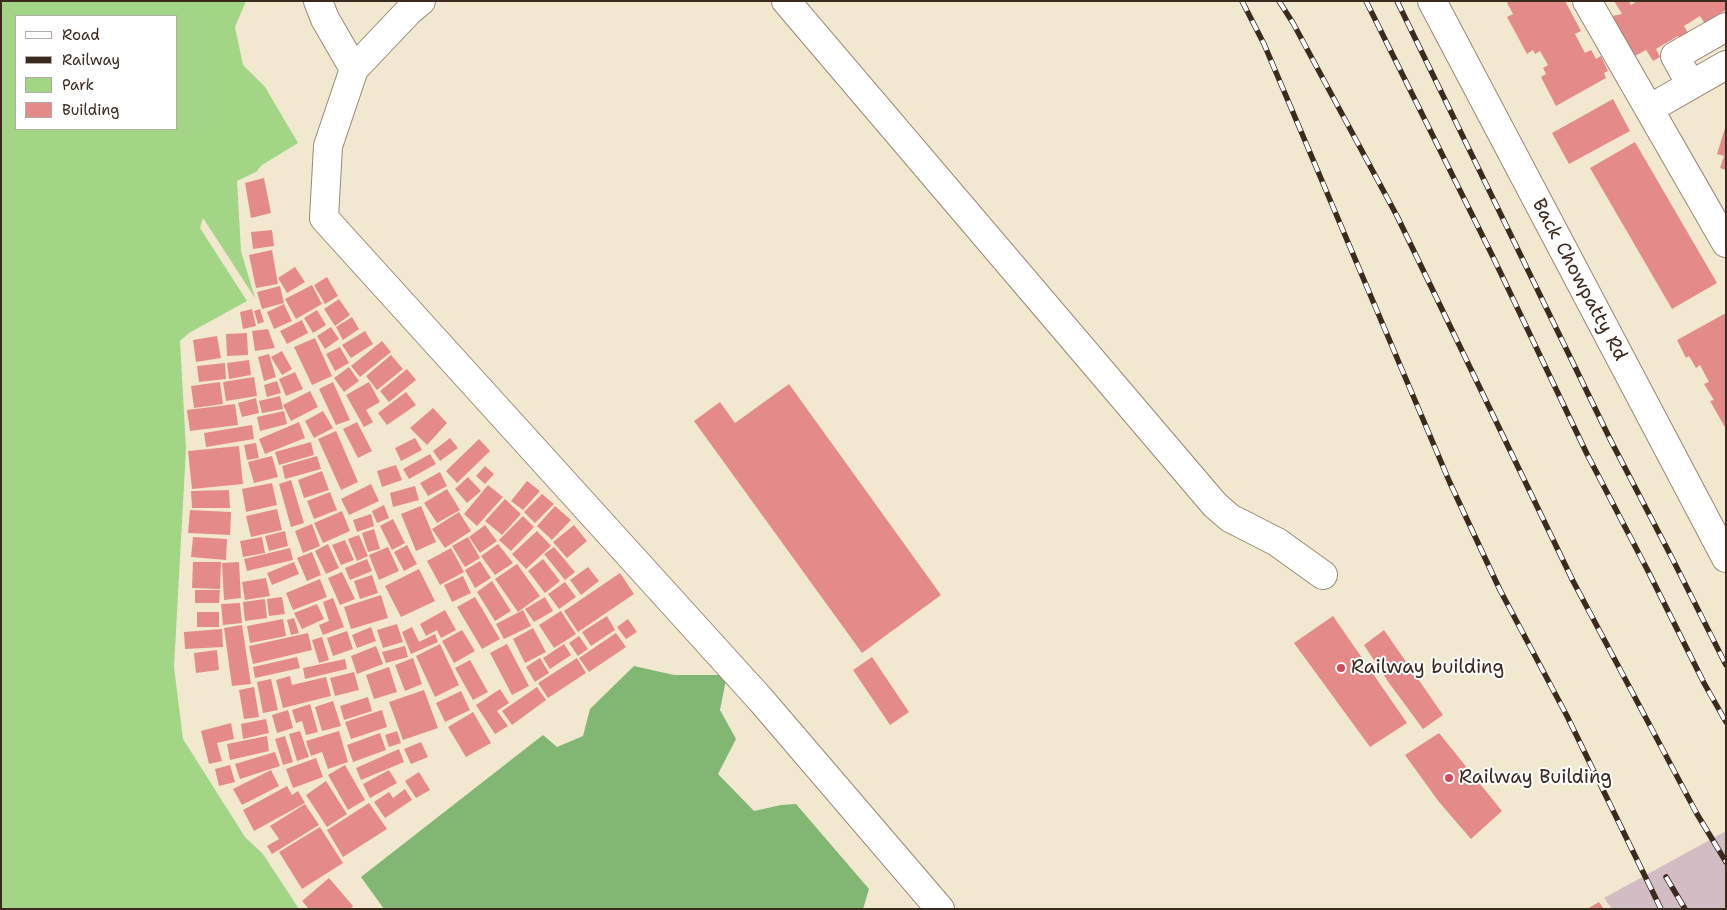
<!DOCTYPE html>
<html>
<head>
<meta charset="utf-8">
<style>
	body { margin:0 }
	#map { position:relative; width:1727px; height:910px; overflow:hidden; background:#f2e8d0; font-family:"Shantell Sans",sans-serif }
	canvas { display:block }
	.frame { position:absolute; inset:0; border:2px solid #3b2a1e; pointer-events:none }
	.legend { position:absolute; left:15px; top:15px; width:162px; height:115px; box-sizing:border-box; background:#fff; border:1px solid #b1aaa5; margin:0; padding:6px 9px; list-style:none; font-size:15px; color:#3b2a1e }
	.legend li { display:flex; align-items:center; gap:10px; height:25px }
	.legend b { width:25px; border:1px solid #b1aaa5 }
</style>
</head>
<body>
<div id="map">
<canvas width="1727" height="910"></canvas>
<div class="frame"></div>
<ul class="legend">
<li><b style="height:6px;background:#fff"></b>Road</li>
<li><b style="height:6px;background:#3b2a1e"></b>Railway</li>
<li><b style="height:14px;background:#a2d686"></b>Park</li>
<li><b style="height:14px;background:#e48b8a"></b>Building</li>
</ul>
</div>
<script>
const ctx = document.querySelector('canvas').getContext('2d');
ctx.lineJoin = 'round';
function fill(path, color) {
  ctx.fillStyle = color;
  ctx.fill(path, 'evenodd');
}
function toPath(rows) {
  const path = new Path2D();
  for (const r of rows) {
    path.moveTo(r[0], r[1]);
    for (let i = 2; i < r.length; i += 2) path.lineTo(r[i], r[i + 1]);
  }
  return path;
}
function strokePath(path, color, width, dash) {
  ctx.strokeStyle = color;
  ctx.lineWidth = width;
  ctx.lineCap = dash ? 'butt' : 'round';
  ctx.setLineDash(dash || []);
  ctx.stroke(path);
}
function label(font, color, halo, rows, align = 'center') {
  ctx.font = font + ' "Shantell Sans",sans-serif';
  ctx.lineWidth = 4;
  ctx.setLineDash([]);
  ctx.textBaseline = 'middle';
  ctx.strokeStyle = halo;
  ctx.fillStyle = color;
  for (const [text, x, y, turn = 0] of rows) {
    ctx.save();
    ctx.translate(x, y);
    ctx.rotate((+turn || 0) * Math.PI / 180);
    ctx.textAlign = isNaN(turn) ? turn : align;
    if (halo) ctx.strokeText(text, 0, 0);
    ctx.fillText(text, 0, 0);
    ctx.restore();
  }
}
fill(toPath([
	[1726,831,1726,909,1612,909,1604,898]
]), '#d2bdc5');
fill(toPath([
	[1,1,246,1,235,27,243,65,265,87,298,143,262,165,256,172,237,181,241,251,255,298,203,218,200,228,247,301,189,333,180,341,186,449,174,667,183,739,245,837,263,854,299,909,1,909],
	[16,16,176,16,176,129,16,129]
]), '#a2d686');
fill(toPath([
	[634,666,674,675,727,675,720,710,736,739,718,774,754,811,781,805,796,804,869,889,863,909,384,909,361,877,543,735,557,747,583,736,590,709]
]), '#81b773');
fill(toPath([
	[1510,1,1565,1,1581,31,1575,34,1585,53,1591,50,1596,59,1601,56,1608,71,1604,73,1606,78,1556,106,1541,77,1546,74,1543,68,1548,65,1540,51,1535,54,1533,50,1527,54,1507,17,1513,14,1507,3],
	[1614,1,1629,1,1631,5,1637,1,1726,1,1726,10,1714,17,1718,23,1708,29,1700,16,1684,26,1691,38,1682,43,1678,36,1656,49,1660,57,1653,61,1646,50,1635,56,1612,16,1622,14],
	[1613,99,1630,131,1569,164,1552,133],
	[1725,128,1726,128,1726,170,1720,168,1724,156,1717,154],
	[1635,142,1717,283,1672,309,1590,168],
	[264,178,271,213,251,218,245,183],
	[272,230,274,246,253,249,251,232],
	[272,250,278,284,256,288,249,255],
	[295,267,305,282,287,293,278,278],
	[327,277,338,296,325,304,314,285],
	[312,285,322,304,296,319,285,299],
	[280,286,284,303,262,309,257,292],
	[339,299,350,315,335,326,324,309],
	[284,304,292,321,274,329,267,312],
	[252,309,256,326,243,329,240,312],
	[260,309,264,322,258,324,254,311],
	[317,310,326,325,313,333,304,318],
	[1726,313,1726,429,1710,401,1714,400,1704,384,1709,382,1700,365,1696,368,1689,356,1686,358,1677,340],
	[352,317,359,329,343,340,336,327],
	[302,320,308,333,287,344,280,331],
	[331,327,339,339,325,349,317,336],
	[268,329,275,348,255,351,252,331],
	[365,331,373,344,351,358,342,345],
	[247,333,248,355,227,356,226,334],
	[217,336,221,358,196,362,193,340],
	[315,338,332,376,312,385,294,347],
	[382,341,391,352,360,377,351,366],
	[340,347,349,363,335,371,326,354],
	[282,351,292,369,282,375,271,357],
	[269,354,276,377,264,381,258,357],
	[391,355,403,369,377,390,366,376],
	[249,360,251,375,229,379,227,363],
	[225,363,226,379,199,382,197,366],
	[349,367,359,381,344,392,334,378],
	[407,369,416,380,389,402,380,391],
	[295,372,303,389,286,396,279,379],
	[254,377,257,396,226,401,223,382],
	[277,381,281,393,267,397,264,385],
	[220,382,223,404,194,408,191,386],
	[333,382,350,420,336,425,319,389],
	[369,382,380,402,366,410,373,422,364,427,346,395],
	[789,384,941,595,862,653,694,421,720,402,735,423],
	[310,391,318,407,291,421,283,405],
	[406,392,416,405,387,425,378,413],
	[280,396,283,409,262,413,259,401],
	[256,398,259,413,242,417,238,403],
	[235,404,238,425,190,431,187,410],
	[433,408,447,423,427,445,410,428],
	[284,411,287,424,260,431,257,417],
	[323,411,333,428,314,438,305,421],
	[299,422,305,438,265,454,259,439],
	[357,422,372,451,358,458,343,429],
	[252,425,254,439,206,447,204,433],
	[336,431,358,482,341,490,318,439],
	[415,438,422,450,401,461,395,448],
	[450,438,458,448,440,461,433,451],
	[479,439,490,451,457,483,446,471],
	[311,442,314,455,279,465,275,452],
	[256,443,259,458,247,460,244,445],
	[239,446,243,484,192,489,188,451],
	[430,454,436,464,409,479,403,469],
	[272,456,278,477,254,483,248,462],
	[317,456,321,469,285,479,282,466],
	[396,465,402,480,382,487,377,471],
	[485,466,494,474,485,484,476,476],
	[322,471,329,490,304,498,298,480],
	[440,472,447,486,428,496,420,483],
	[468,477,481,491,467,503,455,489],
	[291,480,304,523,291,527,279,484],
	[527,481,540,491,523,510,511,501],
	[272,483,277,505,246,512,242,489],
	[371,484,379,501,349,515,341,499],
	[488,485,503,497,477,526,464,514],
	[415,486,419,500,393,507,390,493],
	[447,489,460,510,437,523,424,503],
	[229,490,230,508,192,508,191,491],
	[330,492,337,510,314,519,307,501],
	[542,494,554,504,535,523,524,512],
	[505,499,521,514,502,535,485,521],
	[384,505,389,518,377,523,372,511],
	[421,506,436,542,416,551,401,514],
	[555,506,571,520,552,540,537,526],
	[277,509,282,530,251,537,246,516],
	[190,510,231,512,230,535,188,533],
	[342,511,350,531,323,543,314,523],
	[459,512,471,531,445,548,432,529],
	[371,514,374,526,357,532,353,520],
	[523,516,534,527,511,551,499,540],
	[393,519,405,543,392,550,380,526],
	[312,524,320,546,303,553,295,531],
	[485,525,497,541,480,553,469,537],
	[574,525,587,541,567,558,553,542],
	[374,529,380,549,368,552,362,533],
	[285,531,288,546,269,551,265,536],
	[537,531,551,546,526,569,512,554],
	[359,535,368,556,357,561,348,539],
	[193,537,227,539,226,560,191,557],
	[262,537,265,553,243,557,240,541],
	[468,537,480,558,465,567,452,546],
	[345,540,354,560,341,565,332,545],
	[328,544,339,568,326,574,315,551],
	[498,544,513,563,495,575,481,556],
	[407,545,417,564,404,571,394,552],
	[388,547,399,571,379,580,369,555],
	[554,547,575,572,565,580,544,554],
	[290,548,293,560,247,571,244,559],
	[451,548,464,572,440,585,427,561],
	[312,552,321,575,307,581,297,558],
	[367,559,372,571,350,580,345,568],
	[543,559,560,581,545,593,528,571],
	[480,561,491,578,475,588,465,570],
	[193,562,221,562,220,589,192,588],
	[239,562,241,598,224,600,222,563],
	[294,562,299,574,272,585,267,573],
	[517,564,540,596,518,612,495,579],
	[588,567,599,581,581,595,570,580],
	[419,569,435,601,401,617,385,586],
	[342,572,355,599,340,605,328,578],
	[620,573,634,594,578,632,564,611],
	[372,575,378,593,360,599,354,581],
	[463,576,471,593,452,602,444,585],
	[266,578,270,596,245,600,242,582],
	[320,579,327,597,293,610,286,593],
	[492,581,511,611,495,621,477,592],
	[565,582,576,597,559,609,548,594],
	[195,590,220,590,219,603,195,603],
	[381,595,388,618,351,629,344,607],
	[282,597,285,614,269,616,267,599],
	[475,597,500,639,482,649,457,607],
	[545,597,553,611,534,622,525,609],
	[333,598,344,627,323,635,319,625,329,621,323,602],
	[265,599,267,618,245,621,243,602],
	[240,603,242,623,223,625,221,604],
	[317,604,324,619,302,629,294,613],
	[445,610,456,630,441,638,437,630,426,636,420,624],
	[523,610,531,626,504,639,496,624],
	[561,611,576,634,554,648,539,625],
	[197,612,219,612,219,627,197,627],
	[607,616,615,630,591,646,582,632],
	[1333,616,1407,723,1370,747,1294,643],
	[294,618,299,633,291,635,287,620],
	[283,619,286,636,250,643,247,626],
	[628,619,637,632,626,639,617,627],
	[397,624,403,642,383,648,377,630],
	[242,625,251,684,232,686,224,628],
	[371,627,376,641,357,648,352,635],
	[412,627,419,642,435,634,438,642,411,654,402,632],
	[533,628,546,652,525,663,513,639],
	[222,629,223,647,185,649,184,632],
	[462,630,475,651,454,663,442,641],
	[1384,630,1443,715,1423,729,1389,683,1364,645],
	[347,631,353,649,333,656,327,638],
	[308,633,312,650,253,664,249,646],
	[616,633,626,647,589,672,579,658],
	[579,636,588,649,578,656,569,643],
	[322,637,329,660,319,663,312,640],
	[440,644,459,685,435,697,416,656],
	[507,644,529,686,512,695,490,653],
	[564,644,571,655,550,669,543,658],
	[376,646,383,664,357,674,351,656],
	[405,646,408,657,386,663,382,652],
	[217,650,219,670,196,673,194,653],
	[297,657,300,668,255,678,253,667],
	[872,657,909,712,890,725,853,670],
	[413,658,422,684,405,691,395,665],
	[540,658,549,673,535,682,526,667],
	[577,658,586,673,548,698,538,683],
	[345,659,347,669,305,679,303,668],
	[470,660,488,692,473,700,455,668],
	[389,667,397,692,374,699,366,675],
	[354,672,359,690,335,696,330,678],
	[290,676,292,685,326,677,331,696,283,708,276,680],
	[271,679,278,710,263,713,257,682],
	[254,687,259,717,244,719,239,690],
	[537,687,546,700,512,725,502,711],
	[500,689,509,703,497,711,508,726,495,734,476,705],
	[424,690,438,728,403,740,389,702],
	[461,691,470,710,445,722,436,703],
	[368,697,372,711,344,720,340,706],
	[333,701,341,726,322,731,315,707],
	[310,704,318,732,306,735,302,721,296,723,292,710],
	[288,710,293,728,277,733,272,715],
	[382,710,387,727,351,739,345,722],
	[473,712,491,743,466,757,448,727],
	[266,719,269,733,243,739,241,724],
	[231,723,234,739,217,743,222,761,209,764,201,731],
	[300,731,309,757,297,761,289,734],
	[339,731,348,762,328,769,322,752,311,756,306,741],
	[397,731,401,743,389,747,385,735],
	[380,733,386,750,353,762,347,745],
	[1439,733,1502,811,1471,839,1439,802,1405,755],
	[267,736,269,751,230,760,227,744],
	[285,736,293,762,283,765,275,739],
	[421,742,428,757,411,764,404,749],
	[399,749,404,762,361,780,356,768],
	[275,752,280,766,240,779,235,764],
	[316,758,323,777,293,788,286,769],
	[230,765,235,782,219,786,215,769],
	[345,765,365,800,348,810,328,775],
	[271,770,279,786,242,805,233,789],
	[389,770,397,783,370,798,363,784],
	[419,772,430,790,416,798,405,781],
	[326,781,347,814,327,827,306,795],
	[287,786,292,795,298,791,305,803,254,831,243,810],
	[405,789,412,800,385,818,374,802,389,792,393,798],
	[369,803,387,829,343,857,327,830],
	[305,804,319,825,272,854,267,846,279,839,270,826],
	[320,827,343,863,302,889,279,852],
	[329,878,353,906,350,909,309,909,302,901],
	[1599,902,1604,909,1587,909]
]), '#e48b8a');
const minor = toPath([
	[318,1,325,19,354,69],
	[421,1,409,11,354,69,328,146,324,218,761,700,940,909],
	[786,1,1215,505,1230,518,1277,542,1323,575],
	[1432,1,1726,558],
	[1587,1,1726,243],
	[1691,85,1675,56,1726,27],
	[1649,109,1726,65]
]);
strokePath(minor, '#968977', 30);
strokePath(minor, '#fff', 28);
const rail = toPath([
	[1242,1,1264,44,1450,483,1500,590,1567,716,1661,909],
	[1279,1,1293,23,1397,216,1573,581,1697,814,1726,862],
	[1366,1,1493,257,1587,454,1648,571,1704,683,1726,722],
	[1397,1,1611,441,1672,558,1726,665],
	[1666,877,1685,909]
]);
strokePath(rail, '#3b2a1e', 5.5);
strokePath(rail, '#fff', 4, [11]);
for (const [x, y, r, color] of [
	[1341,668,5,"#d1495b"],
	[1449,778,5,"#d1495b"]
]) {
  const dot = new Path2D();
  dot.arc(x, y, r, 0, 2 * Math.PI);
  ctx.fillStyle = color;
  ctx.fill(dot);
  strokePath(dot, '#fff', 2);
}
label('19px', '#3b2a1e', '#fff', [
	["Back Chowpatty Rd",1579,280,62]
]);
label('19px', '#3b2a1e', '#fff', [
	["Railway building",1351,668],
	["Railway Building",1459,778]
], 'left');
</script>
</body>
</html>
